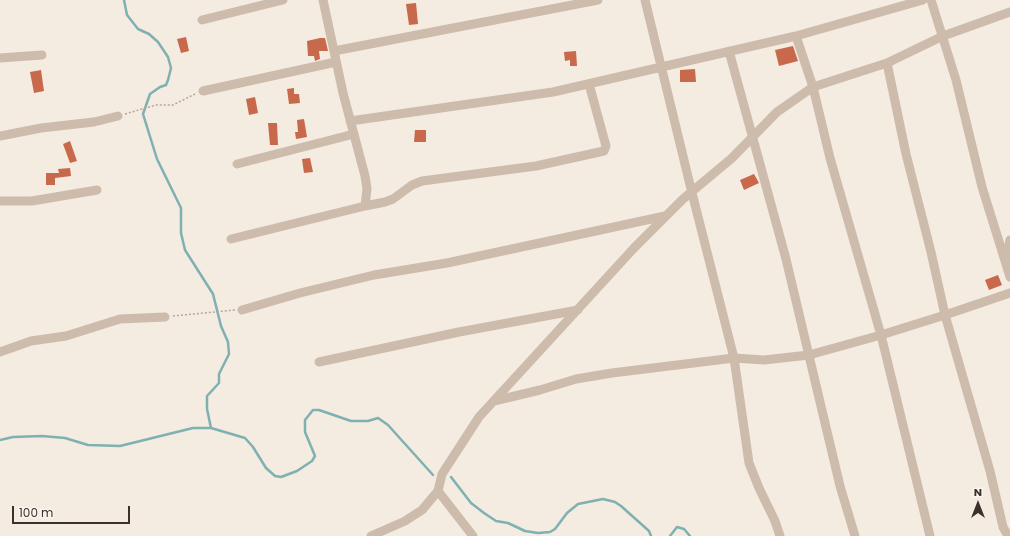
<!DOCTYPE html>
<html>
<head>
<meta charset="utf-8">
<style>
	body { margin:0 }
	#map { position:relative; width:1010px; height:536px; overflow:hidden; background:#f4ebe1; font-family:Poppins,sans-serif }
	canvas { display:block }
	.north { position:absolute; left:958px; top:484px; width:40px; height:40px; -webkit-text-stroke:3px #fbf5ee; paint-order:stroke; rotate:0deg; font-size:11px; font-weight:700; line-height:16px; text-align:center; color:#3b302b }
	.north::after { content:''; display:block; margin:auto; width:14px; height:18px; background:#3b302b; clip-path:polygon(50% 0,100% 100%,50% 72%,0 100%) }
	.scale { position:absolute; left:12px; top:506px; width:118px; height:18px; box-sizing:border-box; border:2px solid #3b302b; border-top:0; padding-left:5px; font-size:12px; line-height:14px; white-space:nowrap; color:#3b302b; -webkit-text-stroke:3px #fbf5ee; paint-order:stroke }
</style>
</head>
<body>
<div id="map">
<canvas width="1010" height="536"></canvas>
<div class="north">N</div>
<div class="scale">100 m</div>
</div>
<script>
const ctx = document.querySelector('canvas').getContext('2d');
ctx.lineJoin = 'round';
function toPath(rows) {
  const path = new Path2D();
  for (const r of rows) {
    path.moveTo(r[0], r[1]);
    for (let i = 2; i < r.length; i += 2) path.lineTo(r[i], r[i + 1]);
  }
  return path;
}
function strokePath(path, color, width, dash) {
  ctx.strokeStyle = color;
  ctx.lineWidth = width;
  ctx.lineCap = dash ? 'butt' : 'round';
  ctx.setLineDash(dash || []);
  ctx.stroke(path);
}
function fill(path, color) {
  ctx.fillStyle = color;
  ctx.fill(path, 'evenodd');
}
strokePath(toPath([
	[124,0,127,15,138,29,149,34,158,42,168,57,171,68,168,80,166,85,160,87,150,94,143,114,157,159,181,208,181,233,185,250,213,294,221,326,228,342,229,354,219,374,219,383,207,396,207,409,211,428],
	[0,440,13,437,42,436,65,438,88,445,120,446,193,428,211,428,245,438,253,447,266,468,275,476,281,477,297,471,312,461,315,456,305,432,305,420,313,410,319,410,351,421,368,421,378,418,388,425,433,475],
	[451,477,471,503,484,513,496,521,508,523,525,531,538,533,550,532,555,529,567,513,578,504,603,499,615,502,621,506,649,531,651,536],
	[670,536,677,527,684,529,690,536]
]), '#7fb0b2', 2.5);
fill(toPath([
	[416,3,418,24,409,25,406,4],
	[186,37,189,51,181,53,177,39],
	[320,38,325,38,328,51,319,51,320,59,315,61,314,56,308,56,307,41],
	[793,46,798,61,779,66,775,50],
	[576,51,577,66,570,66,570,60,565,61,564,52],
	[695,69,696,82,680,82,680,70],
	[41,70,44,91,34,93,30,72],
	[294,88,294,94,299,94,300,103,289,104,287,89],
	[255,97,258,113,249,115,246,99],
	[304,119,307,137,296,139,295,132,298,132,297,120],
	[268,123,277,123,278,145,270,145],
	[415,130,426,130,426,142,414,142],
	[70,141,77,161,70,163,63,144],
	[310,158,313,172,304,173,302,159],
	[70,168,71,176,55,178,55,185,46,185,46,173,59,173,58,169],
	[754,174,759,183,744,190,740,180],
	[998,275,1002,285,989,290,985,280]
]), '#c8694b');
strokePath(toPath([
	[125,114,156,105,173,105,195,94],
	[173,316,235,310]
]), '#b9a596', 1.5, [2, 2]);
strokePath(toPath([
	[323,0,343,93,365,176,367,189,365,206],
	[645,0,692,193,734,358,749,463,759,488,775,521,780,536],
	[931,0,956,80,982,187,1010,277],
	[202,20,283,0],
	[796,36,813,87,830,158,881,335,930,536],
	[334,51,598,0],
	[729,51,786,259,840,486,855,536],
	[0,58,42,55],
	[203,91,336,62],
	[350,121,553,92,796,36,923,0],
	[0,136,41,128,94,122,118,116],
	[237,164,354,134],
	[0,201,32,201,97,190],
	[231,239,365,206,385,202,393,199,412,185,422,181,536,166,604,151,606,146,589,84],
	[1006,260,1010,240],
	[242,310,300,293,374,275,447,263,665,216],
	[0,352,31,341,66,336,120,319,165,317],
	[319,362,459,332,578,310],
	[494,401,540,390,576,379,612,373,734,358,764,360,809,355,881,335,945,315,931,252,906,154,887,63],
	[438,491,473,536],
	[371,536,405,521,422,510,438,491,442,474,479,417,634,248,683,199,732,158,777,112,813,87,887,63,943,36,1010,12],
	[1008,536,1003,527,990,471,945,315,1010,293]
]), '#cdbbac', 9);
</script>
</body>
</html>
